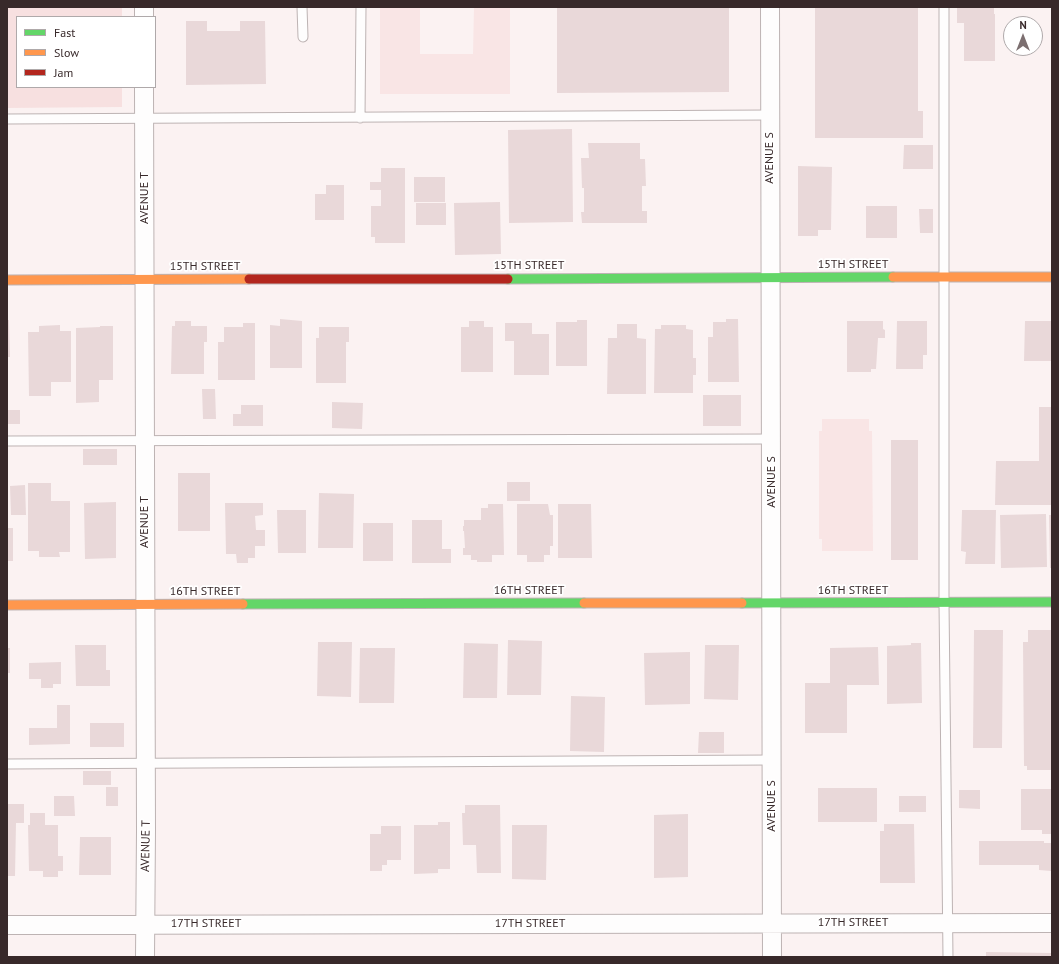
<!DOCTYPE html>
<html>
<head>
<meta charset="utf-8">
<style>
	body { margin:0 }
	#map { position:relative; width:1059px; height:964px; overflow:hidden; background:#fbf2f2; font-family:"PT Sans",sans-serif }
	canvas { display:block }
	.frame { position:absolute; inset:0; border:8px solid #38292a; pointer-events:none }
	.legend { position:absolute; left:16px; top:16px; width:140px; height:72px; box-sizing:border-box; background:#fff; border:1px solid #afa9aa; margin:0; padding:5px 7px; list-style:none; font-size:12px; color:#38292a }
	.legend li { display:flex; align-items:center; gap:8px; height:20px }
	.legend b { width:20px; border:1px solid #afa9aa }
	.north { position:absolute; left:1003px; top:16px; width:40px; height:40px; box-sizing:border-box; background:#fff; border:1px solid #afa9aa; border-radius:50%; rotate:0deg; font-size:11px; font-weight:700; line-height:16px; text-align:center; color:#38292a }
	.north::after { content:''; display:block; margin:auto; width:14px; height:18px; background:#7c6f70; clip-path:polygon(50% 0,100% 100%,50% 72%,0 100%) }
</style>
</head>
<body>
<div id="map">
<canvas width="1059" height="964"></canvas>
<div class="frame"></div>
<ul class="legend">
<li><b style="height:5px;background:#63d668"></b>Fast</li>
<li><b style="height:5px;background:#ff974d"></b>Slow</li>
<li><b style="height:5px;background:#b3261e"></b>Jam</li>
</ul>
<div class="north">N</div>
</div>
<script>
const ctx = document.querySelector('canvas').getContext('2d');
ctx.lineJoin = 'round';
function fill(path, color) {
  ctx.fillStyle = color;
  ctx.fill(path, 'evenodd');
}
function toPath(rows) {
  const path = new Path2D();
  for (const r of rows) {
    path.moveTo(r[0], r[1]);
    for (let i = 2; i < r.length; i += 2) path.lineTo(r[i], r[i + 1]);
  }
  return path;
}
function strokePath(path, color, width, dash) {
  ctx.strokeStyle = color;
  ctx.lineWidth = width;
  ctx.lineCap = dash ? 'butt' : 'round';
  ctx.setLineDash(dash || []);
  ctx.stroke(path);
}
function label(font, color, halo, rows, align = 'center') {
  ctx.font = font + ' "PT Sans",sans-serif';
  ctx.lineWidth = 3.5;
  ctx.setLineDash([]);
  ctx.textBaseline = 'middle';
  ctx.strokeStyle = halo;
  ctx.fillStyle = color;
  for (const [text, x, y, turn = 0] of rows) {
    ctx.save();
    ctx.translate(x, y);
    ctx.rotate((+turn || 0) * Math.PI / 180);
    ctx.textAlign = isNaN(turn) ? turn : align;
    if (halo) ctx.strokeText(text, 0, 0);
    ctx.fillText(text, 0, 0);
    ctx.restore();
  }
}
fill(toPath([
	[380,7,420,7,420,54,473,54,474,7,510,7,510,94,380,94],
	[822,419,869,419,869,431,872,431,873,551,822,551,822,539,819,539,819,431,822,431]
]), '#f9e5e5');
fill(toPath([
	[7,7,122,7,122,17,17,17,17,87,122,87,122,107,7,108]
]), '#f7e0e0');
fill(toPath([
	[557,7,729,7,729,92,557,93],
	[815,7,918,7,918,111,923,111,923,138,815,138],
	[957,7,994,7,994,14,995,14,995,61,964,61,964,23,957,23],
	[186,21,207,21,207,31,240,31,240,21,265,21,266,84,186,85],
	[572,129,573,222,509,223,508,130],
	[588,143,640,143,640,159,645,159,646,186,642,186,642,211,647,211,647,223,582,223,581,212,584,212,584,188,582,188,581,158,589,158],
	[904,145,933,145,933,169,903,169],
	[798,166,832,167,831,230,818,230,818,236,798,236],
	[381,168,405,168,405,243,375,243,375,237,371,237,371,206,381,206,381,190,370,190,370,182,381,182],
	[414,177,445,177,445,202,414,202],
	[326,185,344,185,344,220,315,220,315,194,326,194],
	[500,202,501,254,455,255,454,203],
	[416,203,446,203,446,225,416,225],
	[866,206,897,206,897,238,866,238],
	[919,209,933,209,933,233,920,233],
	[280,319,302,321,302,368,270,368,270,325,280,326],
	[726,319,738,319,739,382,708,382,708,337,713,337,713,322,726,322],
	[7,320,9,320,10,357,7,357],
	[577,320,587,320,587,366,556,366,556,322,577,322],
	[175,321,191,321,191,326,207,326,207,342,204,342,204,374,171,374,172,326,175,326],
	[469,321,484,321,484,327,493,327,493,372,461,372,461,327,469,327],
	[847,321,883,321,883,329,885,330,885,338,878,338,876,369,871,369,871,372,847,372],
	[897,321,927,321,927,355,923,355,923,369,896,369],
	[1025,321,1052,321,1052,361,1024,361],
	[243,323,255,323,255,380,218,380,218,342,224,342,224,327,243,327],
	[505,323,532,323,532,334,549,334,549,375,514,375,514,341,505,341],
	[617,324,637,324,637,338,646,339,646,394,607,394,608,338,617,338],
	[60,325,60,331,71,331,71,382,51,382,51,396,29,396,28,332,39,332,39,326],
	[661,325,686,325,686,329,693,330,693,358,696,358,696,375,693,375,693,393,654,393,655,329,661,329],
	[100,326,113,326,113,380,99,380,99,402,76,403,76,328,100,327],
	[319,327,349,327,349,342,346,342,346,383,316,383,316,338,319,338],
	[202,389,215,389,216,419,203,419],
	[703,395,741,395,741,426,703,426],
	[332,402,363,403,362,429,332,428],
	[241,405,263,405,263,426,233,426,233,414,241,414],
	[1039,407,1052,407,1052,505,995,505,996,461,1039,461],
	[7,410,20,410,20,424,7,424],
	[891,440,918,440,918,560,891,560],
	[83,449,117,449,117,465,83,465],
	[178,473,210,473,210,531,178,531],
	[507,482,530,482,530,501,507,501],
	[28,483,51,483,51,501,70,501,70,552,59,552,60,557,39,557,39,551,28,551],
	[25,485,26,515,11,515,10,486],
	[319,493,354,494,353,548,318,548],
	[116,502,116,558,85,559,84,503],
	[225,503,263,503,263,515,255,516,256,530,265,530,265,546,255,546,255,558,248,558,248,563,237,563,236,554,226,554],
	[488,504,503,504,504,555,492,555,492,562,477,562,477,560,471,560,471,555,463,555,463,548,465,548,464,531,463,531,463,526,464,526,464,520,481,520,481,508,488,508],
	[517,504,548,504,550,515,553,515,553,546,550,546,550,555,544,555,544,562,527,562,527,555,517,555],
	[558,504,591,504,592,558,558,558],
	[277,510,306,510,306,553,278,553],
	[962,510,996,510,995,564,965,564,966,552,961,551],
	[1046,514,1047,567,1001,568,1000,515],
	[1049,515,1052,515,1052,568,1050,568],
	[412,520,442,520,442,549,451,549,451,563,412,563],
	[363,523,393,523,393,561,363,561],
	[7,528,13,528,13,561,7,561],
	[974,630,1003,630,1002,748,973,748],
	[1028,630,1052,630,1052,770,1027,770,1027,766,1024,766,1023,642,1028,642],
	[508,640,542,641,541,695,507,695],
	[318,642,352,642,351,697,317,696],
	[464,643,498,644,497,698,463,698],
	[911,643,921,643,922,703,887,704,887,646,911,645],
	[75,645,106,645,106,670,110,670,110,686,76,686],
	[705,645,739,645,738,700,704,699],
	[878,647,879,685,847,685,847,733,805,733,805,683,830,683,830,648],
	[7,648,10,648,10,673,7,673],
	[360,648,395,648,394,703,359,703],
	[690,652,690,704,645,705,644,653],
	[61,662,61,684,53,684,53,688,41,688,41,679,29,679,29,663],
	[571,696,605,697,604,752,570,751],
	[57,705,70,705,70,744,29,745,29,728,57,728],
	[90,723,124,723,124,747,90,747],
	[699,732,724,732,724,753,698,753],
	[83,771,111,771,111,785,83,785],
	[106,787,118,787,118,806,106,806],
	[818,788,877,788,877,822,818,822],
	[1021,789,1052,789,1052,834,1042,834,1042,830,1021,830],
	[959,790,980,790,980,809,959,808],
	[54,796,74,796,75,816,54,816],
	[899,796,926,796,926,812,899,812],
	[7,804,24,804,24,823,16,823,15,876,7,876],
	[465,805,500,805,501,873,477,873,476,845,463,845,462,813,465,813],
	[30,813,45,813,45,825,58,825,58,856,63,856,63,871,58,871,58,877,43,877,43,871,29,871,28,825,30,825],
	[688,814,688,877,654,878,654,815],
	[438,822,450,822,450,869,438,869,438,873,414,874,414,825,438,825],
	[884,824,914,824,915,883,880,883,880,831,884,831],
	[512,825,547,825,546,880,512,879],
	[381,826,401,826,401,860,387,860,387,865,382,865,382,871,370,871,370,834,381,834],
	[80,837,111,837,111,875,79,875],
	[979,841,1044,841,1044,843,1052,843,1052,885,1051,885,1051,871,1039,870,1039,865,979,865],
	[986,952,1052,953,1052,957,986,957]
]), '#e9d8d9');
const lane = toPath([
	[302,7,303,37],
	[944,7,944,603,948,957],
	[360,118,361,7],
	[7,119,770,115],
	[7,441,771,439],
	[7,764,772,760]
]);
const street = toPath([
	[144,7,144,17],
	[770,7,772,957],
	[144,87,146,831,145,957],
	[7,925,1052,923]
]);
const fast = toPath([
	[508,279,893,277],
	[742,603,1052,602],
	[243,604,584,603]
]);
const slow = toPath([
	[893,277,1052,277],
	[7,280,249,279],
	[584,603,742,603],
	[7,605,243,604]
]);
const jam = toPath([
	[249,279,508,279]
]);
strokePath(lane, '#bdb3b3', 11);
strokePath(street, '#bdb3b3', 20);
strokePath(fast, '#bdb3b3', 11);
strokePath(slow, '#bdb3b3', 11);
strokePath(jam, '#bdb3b3', 11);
strokePath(lane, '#fefdfd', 9);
strokePath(street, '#fefdfd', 18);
strokePath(fast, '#63d668', 9);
strokePath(slow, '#ff974d', 9);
strokePath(jam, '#b3261e', 9);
label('12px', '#38292a', '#fff', [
	["AVENUE S",770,158,-90],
	["AVENUE T",145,198,-90],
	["15TH STREET",853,265],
	["15TH STREET",529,266],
	["15TH STREET",205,267],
	["AVENUE S",772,482,-90],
	["AVENUE T",145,522,-90],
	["16TH STREET",529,591],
	["16TH STREET",853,591],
	["16TH STREET",205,592],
	["AVENUE S",772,806,-90],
	["AVENUE T",146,846,-89],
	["17TH STREET",853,923],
	["17TH STREET",206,924],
	["17TH STREET",530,924]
]);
</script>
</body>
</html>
